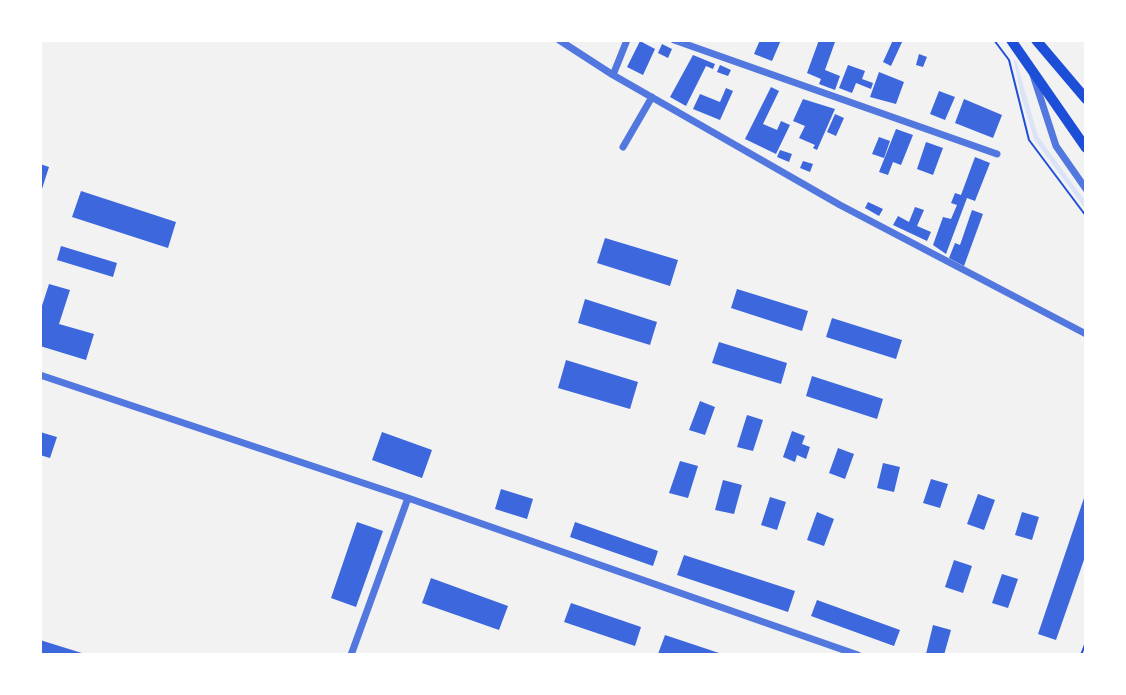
<!DOCTYPE html>
<html>
<head>
<meta charset="utf-8">
<style>
	body { margin:0 }
	#map { position:relative; width:1126px; height:695px; overflow:hidden; background:#f2f2f2; font-family:Ubuntu,sans-serif }
	canvas { display:block }
	.frame { position:absolute; inset:0; border:42px solid #fff; pointer-events:none }
</style>
</head>
<body>
<div id="map">
<canvas width="1126" height="695"></canvas>
<div class="frame"></div>
</div>
<script>
const ctx = document.querySelector('canvas').getContext('2d');
ctx.lineJoin = 'round';
function fill(path, color) {
  ctx.fillStyle = color;
  ctx.fill(path, 'evenodd');
}
function toPath(rows) {
  const path = new Path2D();
  for (const r of rows) {
    path.moveTo(r[0], r[1]);
    for (let i = 2; i < r.length; i += 2) path.lineTo(r[i], r[i + 1]);
  }
  return path;
}
function strokePath(path, color, width, dash) {
  ctx.strokeStyle = color;
  ctx.lineWidth = width;
  ctx.lineCap = dash ? 'butt' : 'round';
  ctx.setLineDash(dash || []);
  ctx.stroke(path);
}
fill(toPath([
	[1016,60,1038,136,1086,202,1086,210,1034,139,1020,92,1014,61]
]), '#dbe4f7');
fill(toPath([
	[760,40,781,40,772,61,754,54],
	[819,40,835,42,825,70,840,76,835,90,819,84,821,79,807,73],
	[893,40,903,40,891,66,883,62],
	[640,41,655,49,643,75,627,67],
	[662,44,672,49,668,58,658,53],
	[919,54,927,57,923,67,916,65],
	[693,55,715,64,713,69,706,66,686,106,670,97],
	[720,65,731,70,728,76,717,72],
	[848,65,865,71,862,79,873,83,871,89,856,83,852,93,839,88],
	[879,72,904,82,896,104,870,97],
	[771,87,779,91,763,124,777,130,781,121,790,125,776,154,745,139],
	[726,88,733,91,720,120,693,109,700,94,720,102],
	[939,91,955,97,945,120,930,114],
	[803,99,835,109,817,150,813,148,815,145,799,138,805,126,793,121],
	[964,99,1002,115,993,138,955,123],
	[835,114,844,118,836,136,827,132],
	[896,129,913,135,901,165,893,162,888,175,879,172],
	[879,137,890,141,884,158,872,154],
	[926,142,943,148,933,175,917,169],
	[780,150,792,154,789,162,777,157],
	[975,157,990,163,975,201,967,198,946,254,933,245,943,217,951,219,957,205,951,203,955,193,961,195],
	[803,161,813,164,810,172,800,168],
	[40,164,49,167,41,192,40,192],
	[81,191,176,222,168,248,72,217],
	[868,202,883,209,879,216,865,208],
	[915,207,924,210,917,226,931,232,927,241,893,225,898,216,909,222],
	[972,210,983,214,964,266,949,258,955,243,960,245],
	[605,238,678,260,670,286,597,263],
	[61,246,117,263,113,277,57,260],
	[49,284,70,290,59,324,94,334,86,360,40,346,40,312],
	[737,289,808,311,802,331,731,308],
	[585,299,657,322,650,345,578,323],
	[832,318,902,340,896,359,826,337],
	[719,342,787,363,781,384,712,363],
	[566,360,638,382,630,409,558,388],
	[812,376,883,399,877,419,806,396],
	[700,401,715,407,705,435,689,430],
	[747,415,763,420,753,451,737,447],
	[792,431,805,436,802,444,810,447,806,459,797,455,795,462,783,457],
	[40,432,57,437,50,458,40,455],
	[382,432,432,450,422,478,372,460],
	[838,448,854,454,845,479,829,473],
	[680,461,698,466,688,498,669,493],
	[883,463,900,467,894,492,877,488],
	[931,479,948,484,940,508,923,503],
	[723,480,742,485,734,514,715,510],
	[501,489,533,499,527,519,495,509],
	[978,494,995,500,984,530,967,524],
	[1085,495,1086,554,1056,640,1038,634],
	[770,497,786,502,777,530,761,525],
	[817,512,834,519,824,546,807,540],
	[1022,512,1039,517,1032,540,1015,535],
	[357,522,383,531,356,607,331,598],
	[575,522,658,551,653,566,570,537],
	[684,555,795,591,788,612,677,575],
	[954,560,972,566,963,593,945,587],
	[1002,574,1018,579,1008,608,992,603],
	[431,578,508,606,499,630,422,603],
	[817,600,900,630,894,646,811,616],
	[571,603,641,627,635,646,564,622],
	[933,625,951,630,944,655,926,654],
	[665,635,722,654,722,655,658,654],
	[40,640,85,654,85,655,40,655]
]), '#3d67dc');
strokePath(toPath([
	[994,40,1009,60,1029,140,1086,216],
	[1081,655,1086,642]
]), '#1d4ed8', 2);
strokePath(toPath([
	[559,40,613,75,840,205,1086,334],
	[674,40,997,154],
	[613,75,627,40],
	[1033,75,1056,146,1086,189],
	[623,147,652,97],
	[40,375,408,498,858,655],
	[351,655,408,498]
]), '#5277de', 7);
strokePath(toPath([
	[1011,40,1086,148],
	[1036,40,1086,99]
]), '#1d4ed8', 10);
</script>
</body>
</html>
